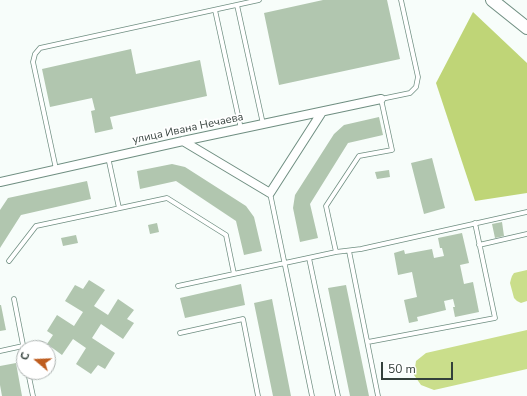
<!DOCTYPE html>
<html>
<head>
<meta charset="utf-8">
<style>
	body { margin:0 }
	#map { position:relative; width:527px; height:396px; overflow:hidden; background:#f7fdfa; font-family:"Nunito Sans",sans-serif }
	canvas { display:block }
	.north { position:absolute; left:16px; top:340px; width:40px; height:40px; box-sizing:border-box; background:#fff; border:1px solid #adb3b1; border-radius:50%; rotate:289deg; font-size:11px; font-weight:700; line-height:16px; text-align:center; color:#33403b }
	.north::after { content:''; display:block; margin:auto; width:14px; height:18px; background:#be5c1e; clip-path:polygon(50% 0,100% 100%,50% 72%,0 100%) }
	.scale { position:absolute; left:381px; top:362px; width:72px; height:18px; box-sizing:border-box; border:2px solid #33403b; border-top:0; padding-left:5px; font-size:12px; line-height:14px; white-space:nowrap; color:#33403b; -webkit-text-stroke:3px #fff; paint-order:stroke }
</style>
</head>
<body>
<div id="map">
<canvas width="527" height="396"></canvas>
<div class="north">С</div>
<div class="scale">50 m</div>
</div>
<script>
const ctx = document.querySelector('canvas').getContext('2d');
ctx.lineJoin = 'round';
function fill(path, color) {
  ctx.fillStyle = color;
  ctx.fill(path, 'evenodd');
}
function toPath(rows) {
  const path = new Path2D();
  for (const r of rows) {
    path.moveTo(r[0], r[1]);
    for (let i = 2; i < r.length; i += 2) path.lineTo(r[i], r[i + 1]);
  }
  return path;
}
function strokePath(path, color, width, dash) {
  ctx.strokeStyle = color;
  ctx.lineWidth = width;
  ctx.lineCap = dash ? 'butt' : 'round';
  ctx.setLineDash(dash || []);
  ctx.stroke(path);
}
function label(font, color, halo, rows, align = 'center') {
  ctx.font = font + ' "Nunito Sans",sans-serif';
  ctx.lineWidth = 3.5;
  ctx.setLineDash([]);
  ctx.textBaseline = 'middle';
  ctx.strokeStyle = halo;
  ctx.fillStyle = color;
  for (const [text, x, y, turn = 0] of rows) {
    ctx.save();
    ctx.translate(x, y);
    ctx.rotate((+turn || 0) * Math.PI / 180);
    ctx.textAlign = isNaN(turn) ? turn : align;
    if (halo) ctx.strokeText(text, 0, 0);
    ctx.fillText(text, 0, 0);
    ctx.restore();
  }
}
fill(toPath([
	[527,270,527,301,521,303,517,301,514,298,510,283,511,279,512,276,514,273],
	[527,330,527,369,434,390,421,385,414,375,416,361,426,353]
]), '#cade8b');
fill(toPath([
	[473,12,527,63,527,193,475,201,436,83]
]), '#bfd577');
fill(toPath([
	[323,0,387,0,400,59,279,85,264,13],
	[131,49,136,74,200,60,207,96,110,117,113,129,95,133,91,111,95,110,92,98,50,107,42,69],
	[379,117,383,135,348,143,310,204,318,238,300,242,293,208,295,195,334,134,344,125],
	[432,158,445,208,424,214,411,163],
	[172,164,185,167,246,206,254,217,262,251,244,255,236,221,176,181,140,189,137,171],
	[389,170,390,177,377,179,375,172],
	[87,181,91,199,21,215,0,248,0,210,8,198],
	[502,222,504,236,495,238,492,224],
	[157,223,159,232,150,234,148,225],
	[462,233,469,263,460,265,464,284,473,282,479,312,455,317,453,307,455,307,453,299,444,301,446,310,417,317,418,321,409,323,404,300,417,297,412,272,398,275,394,253,404,250,405,254,432,249,434,258,444,256,442,248,440,248,438,238],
	[76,235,78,243,63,246,61,238],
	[89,280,105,290,94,306,108,315,118,299,134,310,127,319,134,323,123,339,101,324,92,338,115,353,105,369,98,365,91,374,76,364,86,348,73,339,62,355,47,344,53,335,47,331,57,315,74,326,83,312,65,301,75,285,83,289],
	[241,284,245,305,185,318,180,298],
	[346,285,369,396,350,396,328,288],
	[272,299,291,396,273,396,254,303],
	[0,305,1,305,6,330,0,331],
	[16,363,22,396,2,396,0,385,0,366]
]), '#b1c6af');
const lane = toPath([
	[237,5,263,124],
	[215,10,241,129],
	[108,157,119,208],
	[56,169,33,62,35,54,40,48,259,0],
	[270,193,312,396],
	[479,245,527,234],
	[349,251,378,396],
	[336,252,326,206,359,156,392,150,381,99,410,93,416,87,418,77,401,0],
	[309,258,338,396],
	[9,261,36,226,167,198,226,235,234,274],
	[178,286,336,252,361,249,527,212],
	[14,299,24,350],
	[180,333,243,319,258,396],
	[368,342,495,318,475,223],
	[0,351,23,346],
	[28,372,33,396]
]);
const street = toPath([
	[183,141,270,193,322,112],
	[0,182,183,141,381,99]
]);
const secondary = toPath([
	[492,0,527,28]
]);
strokePath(lane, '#6f8e81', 5.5);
strokePath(street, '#6f8e81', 10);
strokePath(secondary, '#6f8e81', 14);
strokePath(lane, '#fff', 4);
strokePath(street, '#fff', 8);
strokePath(secondary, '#fff', 12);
label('11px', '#33403b', '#fff', [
	["улица Ивана Нечаева",188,129,-12]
]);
</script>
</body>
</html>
